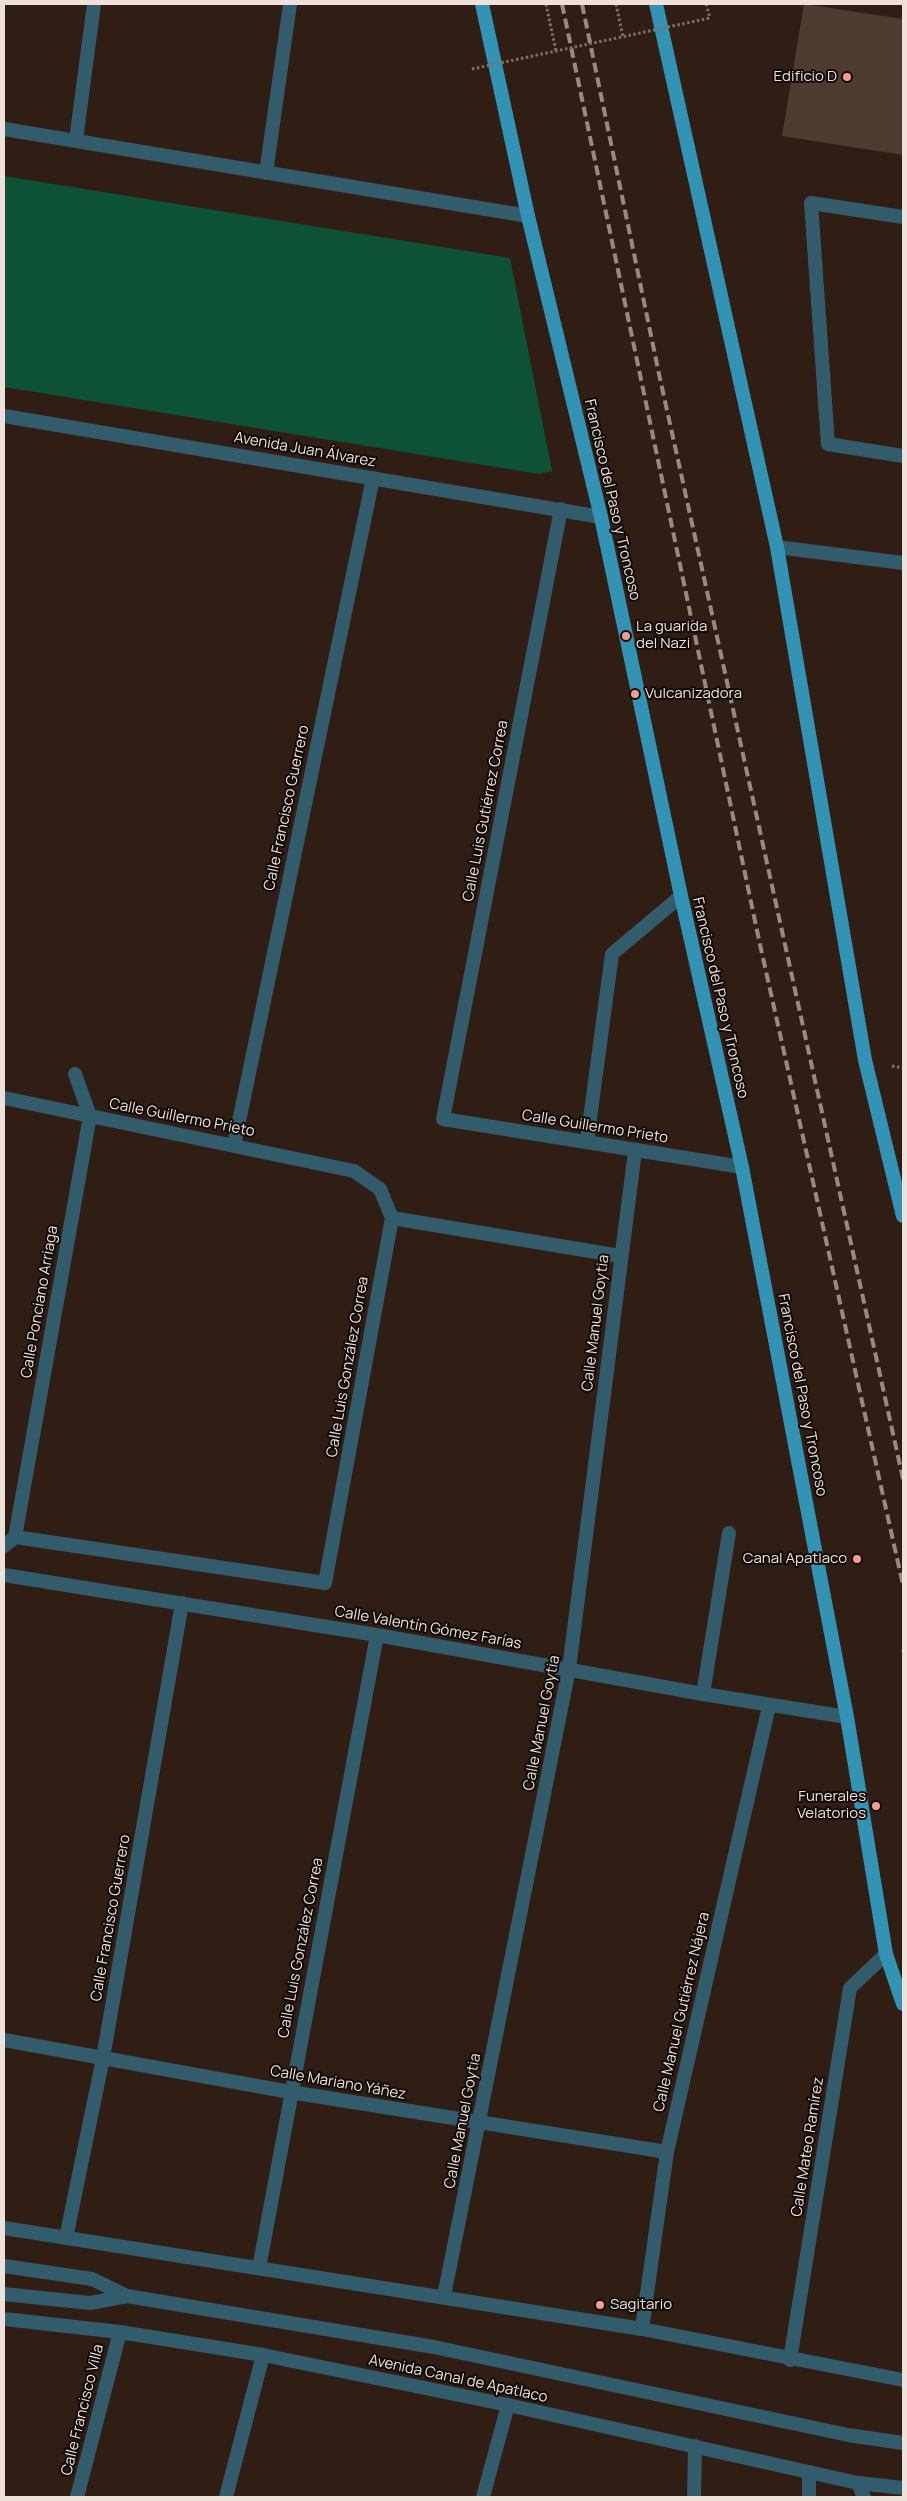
<!DOCTYPE html>
<html>
<head>
<meta charset="utf-8">
<style>
	body { margin:0 }
	#map { position:relative; width:907px; height:2501px; overflow:hidden; background:#301e14; font-family:Manrope,sans-serif }
	canvas { display:block }
	.frame { position:absolute; inset:0; border:5px solid #ede1da; pointer-events:none }
</style>
</head>
<body>
<div id="map">
<canvas width="907" height="2501"></canvas>
<div class="frame"></div>
</div>
<script>
const ctx = document.querySelector('canvas').getContext('2d');
ctx.lineJoin = 'round';
function fill(path, color) {
  ctx.fillStyle = color;
  ctx.fill(path, 'evenodd');
}
function toPath(rows) {
  const path = new Path2D();
  for (const r of rows) {
    path.moveTo(r[0], r[1]);
    for (let i = 2; i < r.length; i += 2) path.lineTo(r[i], r[i + 1]);
  }
  return path;
}
function strokePath(path, color, width, dash) {
  ctx.strokeStyle = color;
  ctx.lineWidth = width;
  ctx.lineCap = dash ? 'butt' : 'round';
  ctx.setLineDash(dash || []);
  ctx.stroke(path);
}
function label(font, color, halo, rows, align = 'center') {
  ctx.font = font + ' Manrope,sans-serif';
  ctx.lineWidth = 4;
  ctx.setLineDash([]);
  ctx.textBaseline = 'middle';
  ctx.strokeStyle = halo;
  ctx.fillStyle = color;
  for (const [text, x, y, turn = 0] of rows) {
    ctx.save();
    ctx.translate(x, y);
    ctx.rotate((+turn || 0) * Math.PI / 180);
    ctx.textAlign = isNaN(turn) ? turn : align;
    if (halo) ctx.strokeText(text, 0, 0);
    ctx.fillText(text, 0, 0);
    ctx.restore();
  }
}
fill(toPath([
	[4,176,510,258,552,471,539,474,4,387]
]), '#0d5237');
fill(toPath([
	[804,4,903,19,903,155,782,136]
]), '#4f3c31');
strokePath(toPath([
	[546,4,556,51],
	[616,4,623,37],
	[706,4,710,18],
	[892,1066,903,1068],
	[903,1650,903,1652]
]), '#7f6f67', 3, [2.5, 2.5]);
strokePath(toPath([
	[903,217,811,203,828,444,903,456],
	[809,2472,809,2497],
	[694,2497,695,2446]
]), '#325b6b', 14);
strokePath(toPath([
	[76,140,94,4],
	[266,173,290,4],
	[561,509,443,1119,742,1167],
	[777,547,903,563],
	[4,1098,354,1171,380,1189,392,1218,325,1583,15,1537],
	[587,1141,612,954,681,896],
	[234,1145,373,478],
	[392,1218,620,1256],
	[15,1537,90,1116,75,1074],
	[4,1546,15,1537],
	[4,1575,377,1635,703,1694,847,1717],
	[703,1694,729,1533],
	[4,2040,290,2092,667,2152],
	[66,2238,103,2058,182,1603],
	[259,2268,377,1635],
	[444,2296,569,1669,635,1151],
	[642,2329,667,2152,769,1706],
	[790,2360,850,1988,886,1954],
	[858,2483,864,2497],
	[77,2497,120,2332],
	[226,2497,263,2355],
	[483,2497,508,2405]
]), '#325b6b', 14);
strokePath(toPath([
	[4,129,528,216],
	[4,416,601,517],
	[4,2228,642,2329,903,2380],
	[4,2266,92,2279,127,2296,434,2347,848,2435,903,2443],
	[4,2294,90,2303,127,2296],
	[4,2319,120,2332,263,2355,508,2405,858,2483,903,2488]
]), '#325b6b', 14);
strokePath(toPath([
	[482,4,528,216,601,517,681,896,742,1167,847,1717,886,1954,903,2004],
	[656,4,777,547,865,1060,903,1216]
]), '#3393b4', 14);
strokePath(toPath([
	[562,4,759,940,903,1585],
	[582,4,659,374,903,1479]
]), '#988a81', 4, [10, 5]);
strokePath(toPath([
	[472,69,710,18]
]), '#7f6f67', 3, [2.5, 2.5]);
for (const [x, y, r, color] of [
	[847,77,5,"#f59c90"],
	[626,636,5,"#f59c90"],
	[635,694,5,"#f59c90"],
	[857,1559,5,"#f59c90"],
	[876,1806,5,"#f59c90"],
	[600,2305,5,"#f59c90"]
]) {
  const dot = new Path2D();
  dot.arc(x, y, r, 0, 2 * Math.PI);
  ctx.fillStyle = color;
  ctx.fill(dot);
  strokePath(dot, '#120a06', 2);
}
label('15px', '#ede1da', '#120a06', [
	["Edificio D",837,77],
	["La guarida",636,627,"left"],
	["del Nazi",636,644,"left"],
	["Vulcanizadora",645,694,"left"],
	["Canal Apatlaco",847,1559],
	["Funerales",866,1797],
	["Velatorios",866,1814],
	["Sagitario",610,2305,"left"]
], 'right');
label('15px', '#ede1da', '#120a06', [
	["Avenida Juan Álvarez",305,450,10],
	["Francisco del Paso y Troncoso",612,500,77],
	["Calle Francisco Guerrero",287,808,-78],
	["Calle Luis Gutiérrez Correa",486,811,-79],
	["Francisco del Paso y Troncoso",720,998,77],
	["Calle Guillermo Prieto",182,1118,11],
	["Calle Guillermo Prieto",595,1127,9],
	["Calle Ponciano Arriaga",40,1302,-80],
	["Calle Manuel Goytia",596,1323,-83],
	["Calle Luis González Correa",348,1367,-80],
	["Francisco del Paso y Troncoso",802,1395,79],
	["Calle Valentín Gómez Farías",428,1628,10],
	["Calle Manuel Goytia",542,1723,-79],
	["Calle Francisco Guerrero",111,1918,-80],
	["Calle Luis González Correa",301,1948,-79],
	["Calle Manuel Gutiérrez Nájera",682,2012,-77],
	["Calle Mariano Yáñez",338,2083,10],
	["Calle Manuel Goytia",463,2121,-79],
	["Calle Mateo Ramírez",808,2147,-81],
	["Avenida Canal de Apatlaco",458,2379,12],
	["Calle Francisco Villa",83,2410,-76]
]);
</script>
</body>
</html>
